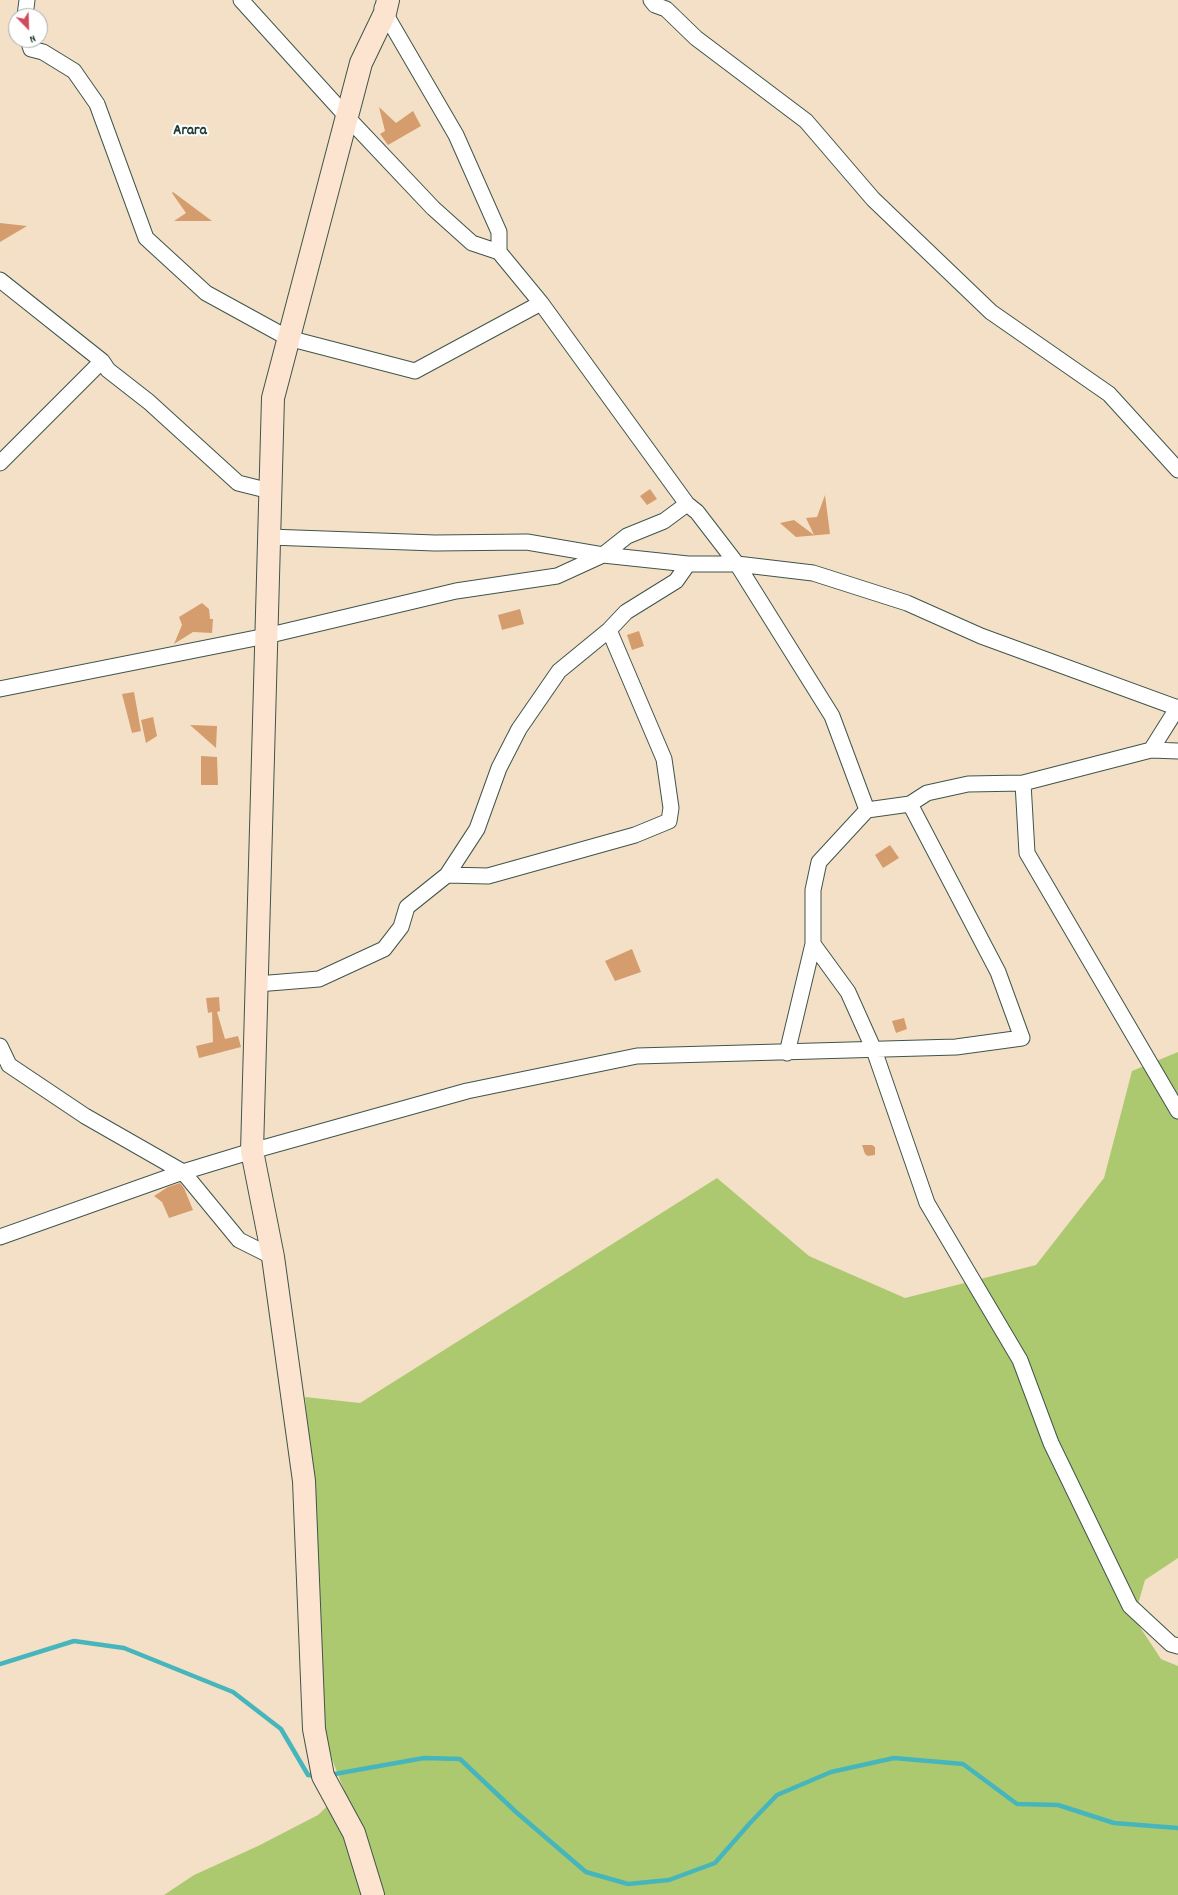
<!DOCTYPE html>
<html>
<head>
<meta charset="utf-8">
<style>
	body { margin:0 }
	#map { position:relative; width:1178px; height:1895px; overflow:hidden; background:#f4e0c6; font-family:Dekko,sans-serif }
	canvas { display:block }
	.north { position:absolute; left:8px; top:8px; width:40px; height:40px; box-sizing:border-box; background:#fff; border:1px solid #a5b1ae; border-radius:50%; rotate:157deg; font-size:11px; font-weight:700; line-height:16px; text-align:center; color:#1f3d34 }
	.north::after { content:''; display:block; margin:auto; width:14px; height:18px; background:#d1495b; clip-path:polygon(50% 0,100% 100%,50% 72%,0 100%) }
</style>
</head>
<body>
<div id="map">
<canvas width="1178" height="1895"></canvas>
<div class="north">N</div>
</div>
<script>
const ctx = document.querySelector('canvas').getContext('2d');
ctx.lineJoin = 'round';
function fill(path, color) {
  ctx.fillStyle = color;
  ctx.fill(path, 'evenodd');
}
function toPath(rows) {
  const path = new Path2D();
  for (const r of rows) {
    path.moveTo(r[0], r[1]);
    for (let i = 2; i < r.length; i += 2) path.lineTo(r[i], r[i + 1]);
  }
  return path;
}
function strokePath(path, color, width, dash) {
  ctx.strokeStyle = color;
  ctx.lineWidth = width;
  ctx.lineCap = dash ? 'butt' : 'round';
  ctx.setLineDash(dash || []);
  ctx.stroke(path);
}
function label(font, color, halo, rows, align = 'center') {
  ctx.font = font + ' Dekko,sans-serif';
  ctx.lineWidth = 4;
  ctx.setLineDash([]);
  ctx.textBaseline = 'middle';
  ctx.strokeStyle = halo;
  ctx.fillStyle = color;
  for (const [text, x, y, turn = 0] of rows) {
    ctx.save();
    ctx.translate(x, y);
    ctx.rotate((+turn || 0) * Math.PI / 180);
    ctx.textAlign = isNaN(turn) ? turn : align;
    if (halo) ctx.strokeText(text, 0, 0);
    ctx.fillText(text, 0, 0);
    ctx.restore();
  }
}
fill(toPath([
	[1178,1052,1178,1558,1145,1580,1134,1618,1161,1659,1178,1666,1178,1895,164,1895,194,1875,258,1846,318,1815,344,1790,323,1736,313,1482,305,1397,360,1403,717,1178,809,1256,905,1298,1036,1265,1104,1178,1132,1071]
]), '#adc970');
strokePath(toPath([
	[0,1664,74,1641,124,1648,233,1692,281,1729,308,1775,317,1776],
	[329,1775,424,1758,460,1759,516,1812,586,1872,628,1884,669,1880,715,1863,750,1823,777,1795,831,1772,894,1758,963,1764,1017,1804,1058,1805,1114,1823,1178,1828]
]), '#46b6bc', 4.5);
fill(toPath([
	[379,107,396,123,413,111,421,126,388,145,380,134,385,131],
	[173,192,212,221,174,221,186,213,172,193],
	[0,223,27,226,0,242],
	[650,489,657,499,647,505,640,496],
	[825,495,830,534,796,537,780,523,794,520,814,535,806,518,817,517],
	[202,603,209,609,210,619,213,619,212,633,193,632,174,644,182,625,179,617],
	[520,609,524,624,502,630,498,615],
	[639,631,644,646,632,650,627,635],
	[134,692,141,731,132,733,122,694],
	[153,717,157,736,146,743,141,720],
	[190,725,217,726,216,748],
	[201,756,217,757,218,785,201,785],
	[890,845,899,858,883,868,875,855],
	[632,949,641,972,615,981,605,961],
	[219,997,220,1011,217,1012,225,1039,238,1036,241,1047,199,1058,196,1046,213,1042,212,1012,208,1013,206,998],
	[904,1018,907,1029,896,1033,892,1021],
	[862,1145,872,1145,875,1147,875,1155,868,1156,865,1154],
	[180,1183,184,1188,193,1210,169,1218,162,1202,154,1196,168,1187]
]), '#d59c6e');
const street = toPath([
	[241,0,347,117,433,208,472,243,499,252,541,303,687,504,697,512,737,564,832,716,867,810],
	[651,0,655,5,666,9,696,38,806,121,873,199,991,312,1109,394,1178,470],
	[382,8,456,135,499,232,499,252],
	[25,16,27,0],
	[28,40,31,49,43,52,74,71,97,104,146,238,206,293,288,338,415,371,541,303],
	[0,280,102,361,108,370,149,402,238,483,270,491],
	[0,463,102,361],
	[269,537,435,543,527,542,603,555,688,564,737,564,813,573,907,603,981,636,1178,708],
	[0,689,266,636,456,591,557,576,603,555,627,536,664,521,687,504],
	[1151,750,1178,707],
	[1023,783,1027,853,1178,1111],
	[447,875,488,876,635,835,669,821,671,808,664,759,609,630],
	[813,944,848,992,874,1050,927,1203,1020,1360,1051,1443,1130,1606,1171,1644,1178,1646],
	[257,984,319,979,384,949,401,927,407,907,447,875,477,829,499,768,519,729,559,671,609,630,626,612,676,581,688,564],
	[0,1046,9,1065,85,1116,183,1172,239,1240,273,1257],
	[787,1053,813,944,813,890,819,862,867,810,910,804,927,793,968,784,1023,783,1151,750,1178,751],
	[0,1237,183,1172,252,1151,467,1091,637,1056,956,1047,1022,1038,998,972,910,804]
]);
const secondary = toPath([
	[373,1895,354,1833,323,1776,314,1729,304,1481,273,1257,252,1151,273,398,361,63,385,13,388,0]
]);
strokePath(street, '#3f554a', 17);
strokePath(secondary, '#3f554a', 24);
strokePath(street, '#fff', 15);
strokePath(secondary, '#fde4d1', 22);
label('bold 15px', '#1f3d34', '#fff', [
	["Arara",190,132]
]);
</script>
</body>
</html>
